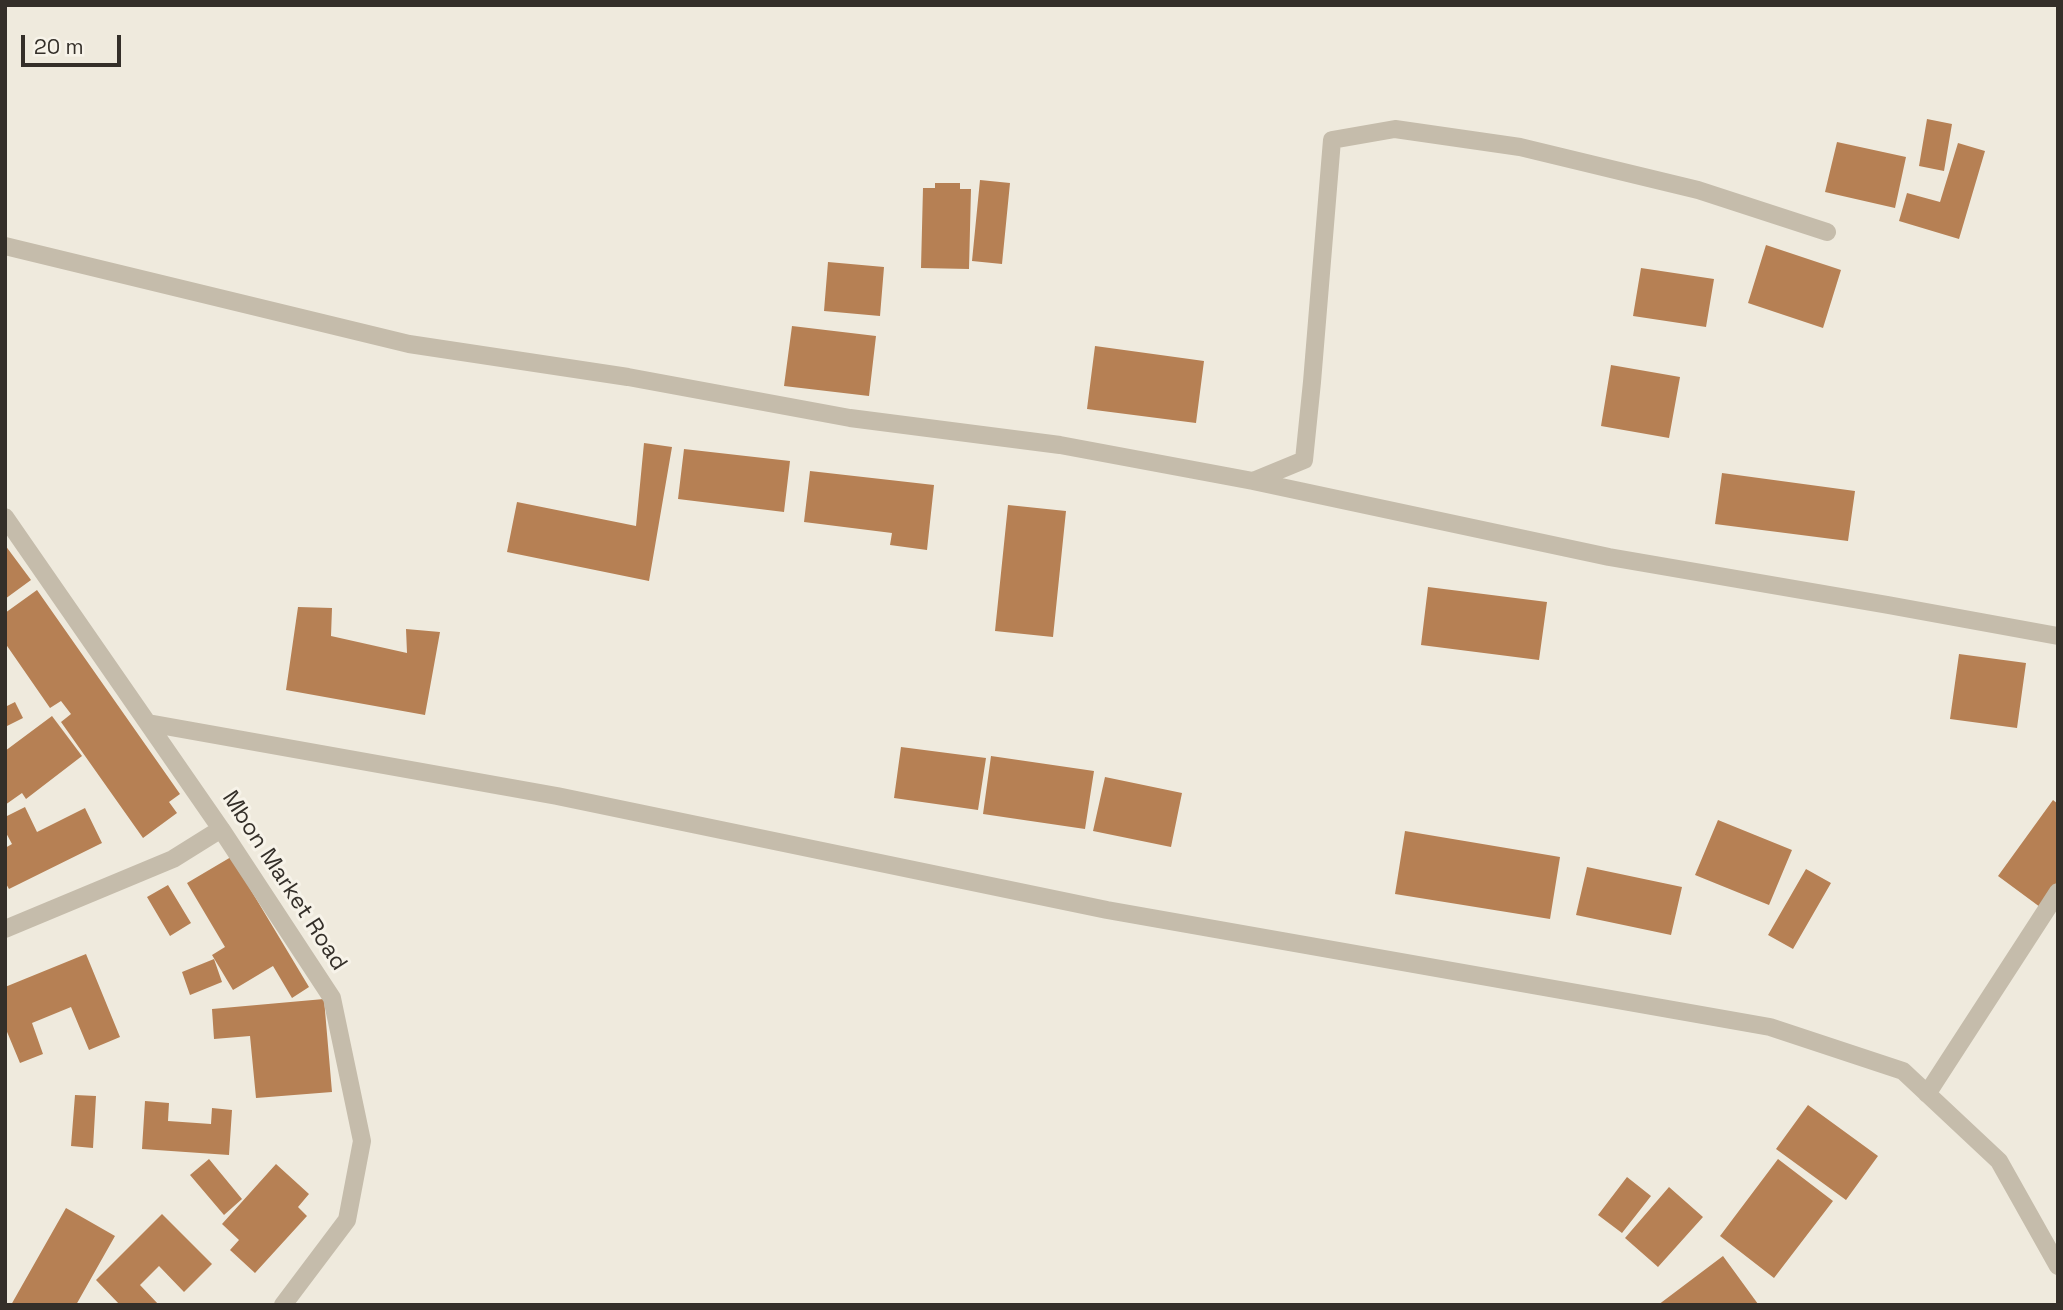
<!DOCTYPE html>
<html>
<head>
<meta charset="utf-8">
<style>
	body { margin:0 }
	#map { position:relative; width:2063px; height:1310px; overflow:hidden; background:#efeadd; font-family:"Space Grotesk",sans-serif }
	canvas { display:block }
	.frame { position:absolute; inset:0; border:7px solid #342f29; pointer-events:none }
	.scale { position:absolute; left:21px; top:35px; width:100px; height:32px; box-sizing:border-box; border:4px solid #342f29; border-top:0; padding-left:9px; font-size:21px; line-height:24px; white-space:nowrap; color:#342f29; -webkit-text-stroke:5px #f7f3e9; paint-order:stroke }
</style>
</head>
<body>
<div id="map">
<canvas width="2063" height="1310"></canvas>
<div class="frame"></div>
<div class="scale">20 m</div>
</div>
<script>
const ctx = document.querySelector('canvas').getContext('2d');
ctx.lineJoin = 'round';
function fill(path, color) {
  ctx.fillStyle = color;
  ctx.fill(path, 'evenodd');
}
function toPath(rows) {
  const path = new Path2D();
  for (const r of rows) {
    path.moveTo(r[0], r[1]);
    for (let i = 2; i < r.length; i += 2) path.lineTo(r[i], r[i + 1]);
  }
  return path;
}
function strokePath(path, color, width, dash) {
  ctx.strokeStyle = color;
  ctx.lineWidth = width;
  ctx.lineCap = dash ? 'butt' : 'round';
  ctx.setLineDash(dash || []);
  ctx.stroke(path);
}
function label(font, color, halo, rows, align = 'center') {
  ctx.font = font + ' "Space Grotesk",sans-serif';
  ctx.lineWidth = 6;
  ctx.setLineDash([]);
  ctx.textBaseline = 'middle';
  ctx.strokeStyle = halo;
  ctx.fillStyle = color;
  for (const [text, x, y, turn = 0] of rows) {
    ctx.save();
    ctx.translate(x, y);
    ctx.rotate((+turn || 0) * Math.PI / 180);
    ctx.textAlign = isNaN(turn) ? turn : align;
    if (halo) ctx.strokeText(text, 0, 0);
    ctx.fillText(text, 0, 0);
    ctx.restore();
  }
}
fill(toPath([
	[1927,119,1952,124,1944,171,1919,166],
	[1837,142,1906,157,1895,208,1825,192],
	[1958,143,1985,151,1959,239,1899,221,1907,193,1940,202],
	[980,180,1010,183,1002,264,972,261],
	[935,183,960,183,960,189,971,189,969,269,921,268,923,188,935,188],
	[1766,245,1841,270,1823,328,1748,303],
	[828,262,884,267,880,316,824,311],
	[1641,268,1714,279,1706,327,1633,316],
	[792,326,876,336,869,396,784,386],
	[1095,346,1204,361,1196,423,1087,409],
	[1611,365,1680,377,1669,438,1601,426],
	[644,443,672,447,649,581,507,552,517,502,636,526],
	[684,449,790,461,784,512,678,499],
	[810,471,934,485,927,550,890,545,892,533,804,522],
	[1722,473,1855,491,1848,541,1715,524],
	[1008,505,1066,511,1053,637,995,631],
	[5,545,31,580,5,599],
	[1428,587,1547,602,1539,660,1421,645],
	[37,590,180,794,169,802,177,813,143,838,61,722,71,714,61,701,50,708,5,643,5,613],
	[298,607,332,608,331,636,407,653,406,629,440,632,425,715,286,690],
	[1959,654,2026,663,2017,728,1950,719],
	[15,702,23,718,5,727,5,707],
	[52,716,82,756,26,799,22,793,5,805,5,751],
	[901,747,986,758,978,810,894,798],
	[991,756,1094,771,1085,829,983,814],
	[1105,777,1182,793,1171,847,1093,831],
	[2053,800,2058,804,2058,883,2040,907,1998,876],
	[25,807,37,832,85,808,102,843,9,889,5,882,5,848,12,844,5,831,5,817],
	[1718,820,1792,850,1769,905,1695,875],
	[1405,831,1560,857,1550,919,1395,894],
	[231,857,309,987,292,998,273,966,233,990,212,955,225,947,187,883],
	[1587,867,1682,887,1671,935,1576,915],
	[1806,869,1831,883,1793,949,1768,935],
	[168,885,191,923,170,936,147,897],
	[86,954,120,1037,89,1050,71,1007,32,1023,43,1054,20,1063,5,1027,5,987],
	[214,959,222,982,190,995,182,972],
	[324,999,332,1092,256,1098,250,1036,214,1039,212,1009],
	[75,1095,96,1096,93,1148,71,1146],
	[145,1101,169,1103,168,1121,211,1124,212,1108,232,1110,229,1155,142,1149],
	[1808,1105,1878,1156,1846,1200,1776,1149],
	[209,1159,242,1199,224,1215,190,1175],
	[1778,1159,1833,1201,1774,1278,1720,1236],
	[276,1164,309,1194,298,1207,307,1216,255,1273,230,1250,239,1240,222,1224],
	[1627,1177,1651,1196,1622,1233,1598,1215],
	[1669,1187,1703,1217,1658,1267,1625,1238],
	[66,1208,115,1236,76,1305,11,1305],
	[162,1214,212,1264,184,1292,159,1266,140,1285,159,1305,120,1305,96,1280],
	[1723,1256,1758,1304,1658,1305]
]), '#b68054');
strokePath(toPath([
	[5,246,409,344,628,377,850,418,1060,445,1253,481,1609,557,1888,605,2058,636],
	[1253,481,1304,460,1312,382,1332,140,1395,129,1520,147,1698,190,1827,232],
	[5,517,221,829,332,998,362,1141,347,1220,283,1305],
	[148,723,557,796,1107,910,1770,1027,1903,1071,1999,1161,2058,1266],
	[5,929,173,859,221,829],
	[1927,1094,2058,892]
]), '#c5bcab', 18);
label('23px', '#342f29', '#f7f3e9', [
	["Mbon Market Road",284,881,57]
]);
</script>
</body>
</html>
